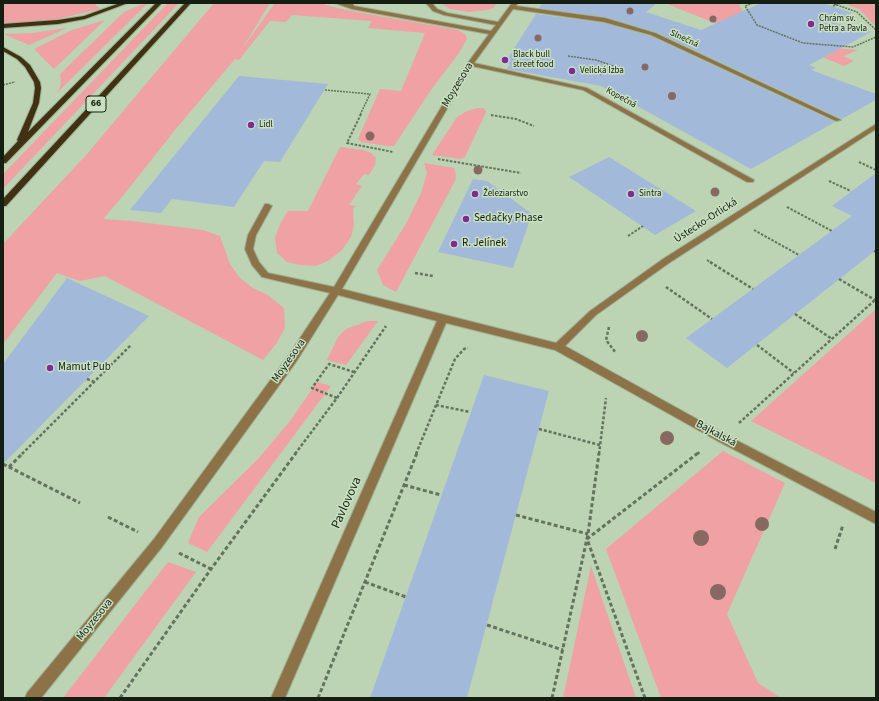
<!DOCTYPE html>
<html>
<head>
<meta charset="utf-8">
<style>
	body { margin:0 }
	#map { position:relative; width:879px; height:701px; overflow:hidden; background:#bcd4b3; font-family:"Source Sans 3",sans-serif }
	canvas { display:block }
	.frame { position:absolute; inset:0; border:4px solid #151e12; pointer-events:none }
</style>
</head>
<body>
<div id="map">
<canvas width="879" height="701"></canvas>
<div class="frame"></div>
</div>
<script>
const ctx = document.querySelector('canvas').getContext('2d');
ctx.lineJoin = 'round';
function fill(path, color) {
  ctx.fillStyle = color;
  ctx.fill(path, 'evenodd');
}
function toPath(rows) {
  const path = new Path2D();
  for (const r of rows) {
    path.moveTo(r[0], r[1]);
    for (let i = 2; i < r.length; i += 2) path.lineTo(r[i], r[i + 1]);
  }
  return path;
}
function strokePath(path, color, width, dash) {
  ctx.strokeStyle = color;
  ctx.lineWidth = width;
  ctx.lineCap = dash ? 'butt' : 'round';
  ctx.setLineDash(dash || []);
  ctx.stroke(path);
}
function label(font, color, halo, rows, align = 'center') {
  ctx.font = font + ' "Source Sans 3",sans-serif';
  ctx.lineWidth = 3;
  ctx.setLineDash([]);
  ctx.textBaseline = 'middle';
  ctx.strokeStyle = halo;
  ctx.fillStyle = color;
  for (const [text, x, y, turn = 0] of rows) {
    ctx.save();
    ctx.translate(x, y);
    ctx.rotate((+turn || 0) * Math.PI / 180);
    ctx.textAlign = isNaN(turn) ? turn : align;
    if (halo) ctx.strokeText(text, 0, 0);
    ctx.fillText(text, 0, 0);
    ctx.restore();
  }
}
fill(toPath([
	[3,3,99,3,95,5,101,9,49,21,3,23],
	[145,3,148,3,57,93,61,84,60,74,124,12],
	[168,3,179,3,3,189,3,174],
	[214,3,270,3,242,49,275,3,322,3,326,5,351,11,453,29,460,31,466,35,467,39,459,53,431,90,394,146,388,146,361,142,358,139,380,89,401,91,425,33,368,28,372,21,292,15,286,22,270,21,239,60,235,59,175,130,122,197,103,219,132,221,203,230,220,236,230,264,240,278,253,288,268,295,284,308,285,328,276,344,263,360,105,276,80,281,57,273,3,344,3,244,87,154],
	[441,3,497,3,493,8,487,10,469,12,450,9],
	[665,3,743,3,739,5,752,25,803,45,858,50,843,56,854,61,844,66,808,51,796,56],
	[852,3,876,3,876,27,859,9,848,5],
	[105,20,54,69,34,49,72,30],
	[67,28,29,45,4,34,33,33],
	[477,108,484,108,486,112,465,157,461,159,432,155,457,117,467,111],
	[340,147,364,150,371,153,376,158,375,165,369,175,364,174,356,184,362,186,349,205,356,206,353,209,354,225,351,237,342,250,328,261,316,266,300,265,287,262,277,253,275,238,280,224,288,211,308,211],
	[424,163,454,168,456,175,455,181,396,292,383,285,377,270,407,222,421,193,427,173],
	[876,309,876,483,751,421],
	[368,321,378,321,346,365,327,360,338,337,346,329],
	[317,382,331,386,207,552,188,543,199,517,258,459,290,421],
	[723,451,785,483,727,614,758,683,781,698,661,698,606,549],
	[168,562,196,572,104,698,63,698],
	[591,566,636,698,563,698]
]), '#efa1a4');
fill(toPath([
	[542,3,657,3,646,12,701,30,761,3,823,3,852,13,835,23,871,32,809,65,816,68,811,70,876,94,876,100,842,119,656,32,605,17,539,8],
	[536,14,604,23,650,36,835,122,751,169,601,86,507,69,510,64,505,63],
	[239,76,328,84,280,162,264,161,234,207,172,199,161,213,130,210],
	[609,157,696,211,655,235,569,177],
	[876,173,876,250,727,368,686,338,852,216,832,206],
	[473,179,487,181,532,214,513,268,438,252],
	[67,278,149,316,3,464,3,364],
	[484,375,549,391,467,698,370,698]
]), '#a2b9d9');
const minor = toPath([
	[335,3,352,3,354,6,491,31,496,25,444,15,433,11,426,3,432,3,437,9,447,13,498,22,512,3,518,3,516,6,605,18,655,33,841,120,836,121,651,35,604,22,513,9,474,63,587,88,754,180,753,182,747,182,583,90,472,66,342,289,556,343,590,311,663,259,876,124,876,129,669,263,596,315,565,346,724,434,876,512,876,524,716,440,555,350,446,323,285,698,271,698,437,321,338,295,296,362,162,547,41,698,25,698,27,693,154,539,288,356,330,293,262,277,252,265,245,249,248,235,265,204,268,204,272,206,256,235,253,249,259,262,268,273,334,287,467,64,489,34,352,9,335,3]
]);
const major = toPath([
	[120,3,128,3,85,19,58,24,3,28,3,24,58,20,84,16,120,3],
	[156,3,162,3,6,163,3,163,3,157,18,141,17,140,33,103,35,88,34,82,25,67,17,59,3,51,3,47,21,57,30,65,40,82,41,88,39,103,28,132,156,3],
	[185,3,191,3,6,206,3,206,3,199,185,3]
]);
strokePath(minor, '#9bb093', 2);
strokePath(major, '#9bb093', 2);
strokePath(toPath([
	[753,3,745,6,757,25,803,43,853,47,876,37],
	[831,3,857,12,876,30],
	[833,6,841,3],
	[568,56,596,60,613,66,600,75],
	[3,85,15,82],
	[325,90,370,94,360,115]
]), '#63735d', 1.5, [2, 1]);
strokePath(toPath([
	[361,114,347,143,393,152],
	[491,115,516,119,534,126],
	[438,159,521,173],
	[859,162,876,170],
	[829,181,851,191],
	[787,207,832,231],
	[754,230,799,255],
	[628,236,643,226],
	[874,251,876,252],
	[707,260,712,263]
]), '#63735d', 2, [2.5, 1.5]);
strokePath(toPath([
	[710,262,753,289],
	[415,273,433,276],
	[839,279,875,300],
	[666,287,712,319],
	[795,314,832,339],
	[609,327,606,340,616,353],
	[757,345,794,373],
	[87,379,94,382],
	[337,398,312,388,329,364,354,372],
	[436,405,470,412],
	[739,423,876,299],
	[539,429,600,445],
	[22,454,131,345],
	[295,454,337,398,386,326],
	[416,454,455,359,464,349,468,348],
	[599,454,606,398],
	[697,454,701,451]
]), '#63735d', 2.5, [3, 2]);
strokePath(toPath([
	[3,464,80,503],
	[9,467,23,453],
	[404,485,441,495],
	[516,515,588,534],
	[108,517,138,532],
	[835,549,843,525],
	[179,553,211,569],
	[365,582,406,597],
	[487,625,563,650],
	[120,698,211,569,296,453],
	[318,698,417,453],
	[552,698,588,534,599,453],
	[645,698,587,539,698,453]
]), '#63735d', 3, [4, 2.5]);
fill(minor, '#8e7247');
fill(major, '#423012');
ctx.fillStyle = '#886961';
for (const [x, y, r] of [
	[630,11,3.5],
	[713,19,3.5],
	[538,38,3.5],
	[645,67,3.5],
	[672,96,4],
	[370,136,4.5],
	[478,170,4.5],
	[715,192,4.5],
	[642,336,6],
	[667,438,7],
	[762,524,7],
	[701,538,8],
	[718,592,8]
]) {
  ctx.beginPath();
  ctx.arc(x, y, r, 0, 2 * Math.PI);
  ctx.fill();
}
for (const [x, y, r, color] of [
	[811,24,4,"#7f2a99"],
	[505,60,4,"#7f2a99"],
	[572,71,4,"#7f2a99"],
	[251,125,4,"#7f2a99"],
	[475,194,4,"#7f2a99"],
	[631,194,4,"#7f2a99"],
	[466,219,4,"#7f2a99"],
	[454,244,4,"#7f2a99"],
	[50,368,4,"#7f2a99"]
]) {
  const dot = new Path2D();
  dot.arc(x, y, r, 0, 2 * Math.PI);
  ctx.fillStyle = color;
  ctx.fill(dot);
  strokePath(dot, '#c9e1c0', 1.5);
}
label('9px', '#151e12', '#c9e1c0', [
	["Chrám sv.",819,19],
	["Petra a Pavla",819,29],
	["Black bull",513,55],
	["street food",513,65],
	["Velická Izba",580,71],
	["Lidl",259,125],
	["Železiarstvo",483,194],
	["Sintra",639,194]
], 'left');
label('9px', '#151e12', '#c9e1c0', [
	["Slnečná",684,39,25],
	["Kopečná",621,98,29]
]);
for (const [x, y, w] of [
	[96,104,20]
]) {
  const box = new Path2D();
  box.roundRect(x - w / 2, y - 8, w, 16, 3);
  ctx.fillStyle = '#c9e1c0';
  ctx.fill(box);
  strokePath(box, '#151e12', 1);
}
label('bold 10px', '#151e12', null, [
	["66",96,104]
]);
label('11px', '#151e12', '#c9e1c0', [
	["Moyzesova",458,85,-59],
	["Ústecko-Orlická",706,221,-33],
	["Moyzesova",289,361,-55],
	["Bajkalská",716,434,28],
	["Moyzesova",95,620,-51]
]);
label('11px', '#151e12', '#c9e1c0', [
	["Sedačky Phase",474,219],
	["R. Jelínek",462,244],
	["Mamut Pub",58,368]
], 'left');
label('13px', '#151e12', '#c9e1c0', [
	["Pavlovova",347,503,-66]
]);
</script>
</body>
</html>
